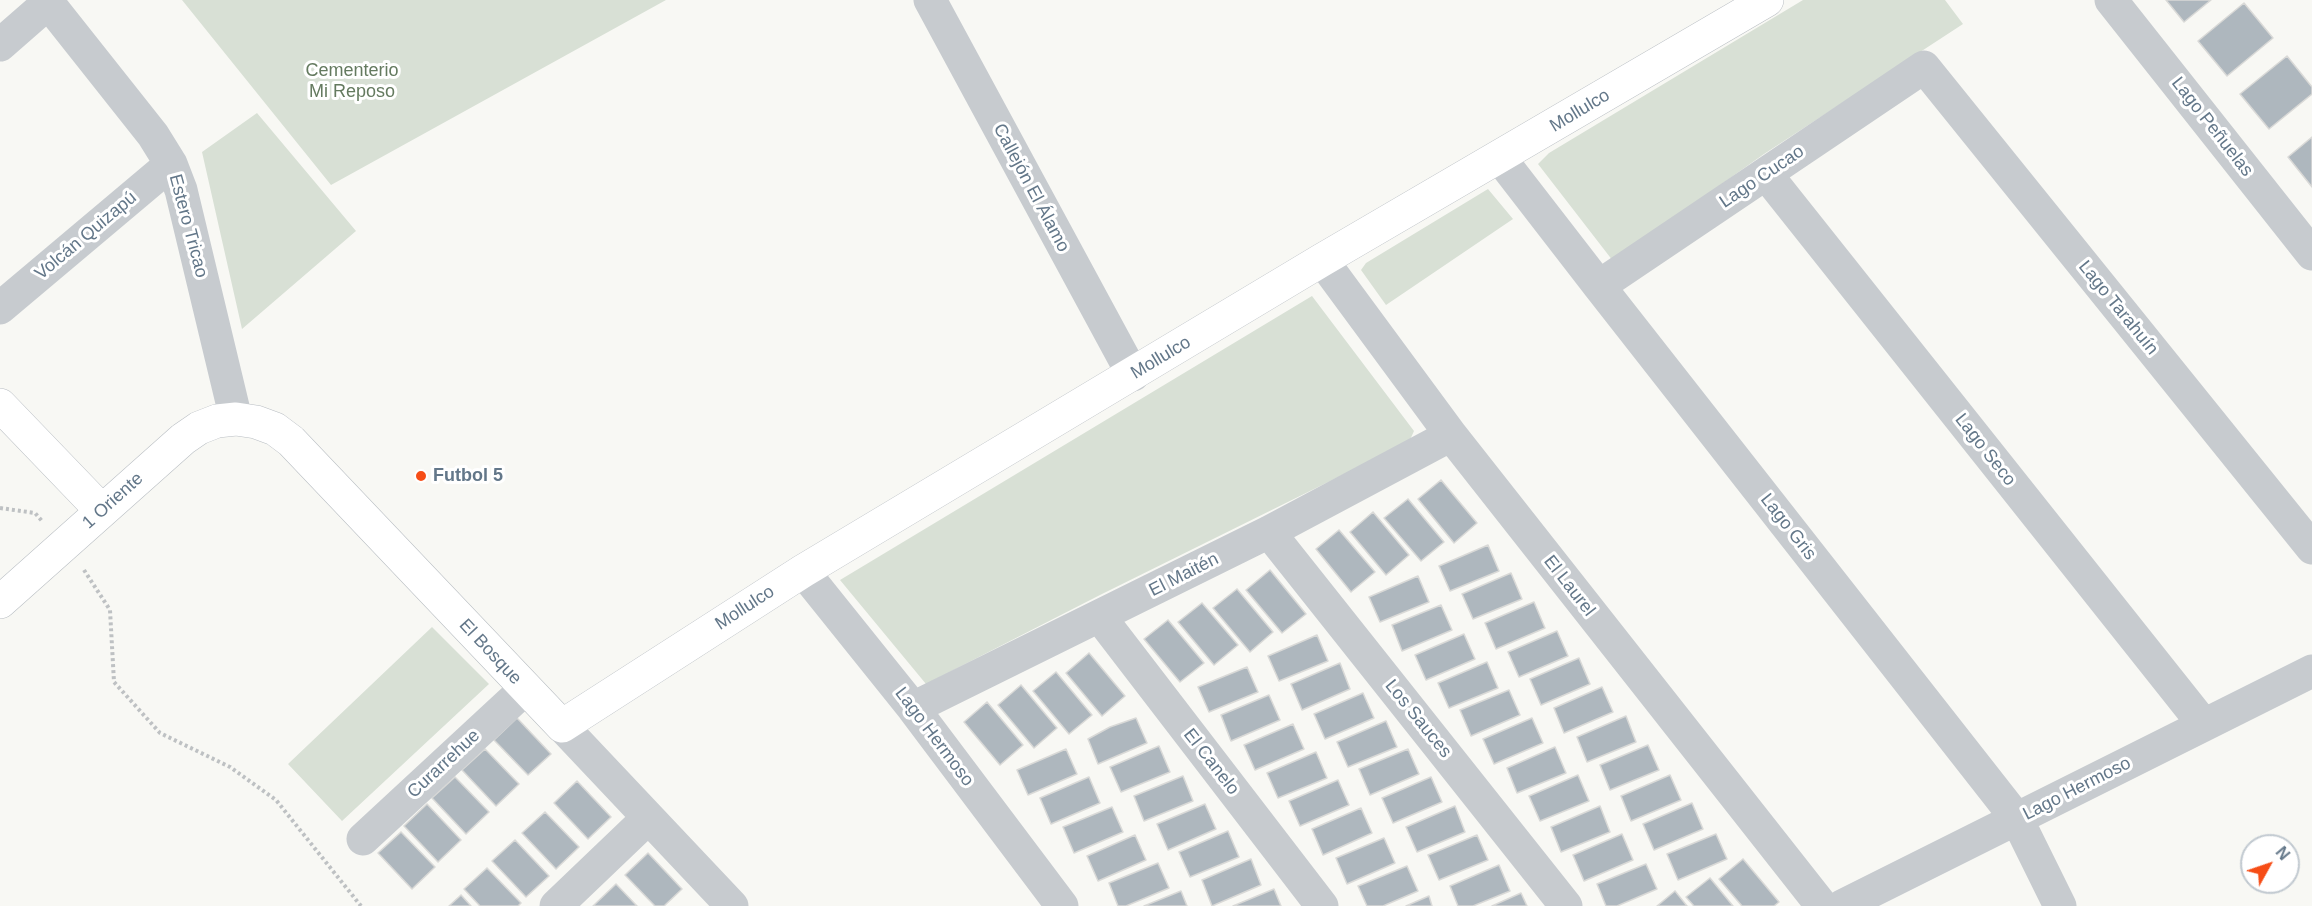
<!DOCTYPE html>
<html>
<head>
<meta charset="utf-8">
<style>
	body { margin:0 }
	#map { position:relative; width:2312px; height:906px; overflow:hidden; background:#f8f8f4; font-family:Helvetica,sans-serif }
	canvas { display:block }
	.north { position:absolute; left:2240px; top:834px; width:60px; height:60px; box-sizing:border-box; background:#fff; border:2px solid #c1c9d0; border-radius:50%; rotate:50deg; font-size:16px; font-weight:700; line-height:24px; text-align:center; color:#637789 }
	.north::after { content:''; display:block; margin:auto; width:21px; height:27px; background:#f64d16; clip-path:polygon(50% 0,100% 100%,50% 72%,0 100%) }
</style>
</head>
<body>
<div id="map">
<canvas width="2312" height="906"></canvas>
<div class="north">N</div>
</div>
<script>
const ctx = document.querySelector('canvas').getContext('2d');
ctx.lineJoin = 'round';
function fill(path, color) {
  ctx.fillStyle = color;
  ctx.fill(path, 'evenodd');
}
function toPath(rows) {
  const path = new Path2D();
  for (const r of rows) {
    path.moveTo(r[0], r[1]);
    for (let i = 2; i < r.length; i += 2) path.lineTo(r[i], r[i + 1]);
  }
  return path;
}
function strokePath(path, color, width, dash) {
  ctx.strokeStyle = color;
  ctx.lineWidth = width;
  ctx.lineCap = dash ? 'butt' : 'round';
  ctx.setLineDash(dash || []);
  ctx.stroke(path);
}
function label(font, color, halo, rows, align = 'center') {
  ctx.font = font + ' Helvetica,sans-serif';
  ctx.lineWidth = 6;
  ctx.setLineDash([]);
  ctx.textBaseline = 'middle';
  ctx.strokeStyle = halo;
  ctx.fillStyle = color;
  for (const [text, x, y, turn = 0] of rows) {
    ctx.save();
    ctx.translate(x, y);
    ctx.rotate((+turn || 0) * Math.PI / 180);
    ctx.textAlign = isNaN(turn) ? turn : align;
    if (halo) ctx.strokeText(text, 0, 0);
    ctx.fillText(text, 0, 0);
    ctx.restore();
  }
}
fill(toPath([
	[182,0,666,0,331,185],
	[1803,0,1945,0,1963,24,1764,154,1613,261,1538,164,1549,153],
	[257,113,356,231,242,329,202,152],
	[1488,189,1513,219,1386,305,1361,270,1366,263],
	[1312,296,1414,431,1409,442,1100,595,926,684,840,580],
	[432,627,489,684,342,821,288,764]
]), '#d8e0d5');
const building = toPath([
	[2166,0,2211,0,2184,22,2166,0],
	[2244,3,2273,38,2227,76,2198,41,2244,3],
	[2287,56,2312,87,2312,94,2269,129,2240,94,2287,56],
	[2312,137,2312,187,2288,157,2312,137],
	[1441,480,1477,523,1454,543,1418,499,1441,480],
	[1408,499,1444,542,1421,561,1384,518,1408,499],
	[1373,512,1409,555,1386,575,1350,532,1373,512],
	[1339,530,1375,572,1351,592,1316,549,1339,530],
	[1488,545,1499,571,1450,591,1439,566,1488,545],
	[1270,570,1306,614,1282,633,1246,590,1270,570],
	[1511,573,1522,599,1473,619,1462,594,1511,573],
	[1418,576,1429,602,1380,622,1369,597,1418,576],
	[1237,589,1273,632,1250,652,1213,608,1237,589],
	[1534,602,1545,628,1496,649,1485,623,1534,602],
	[1202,603,1238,645,1214,665,1178,622,1202,603],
	[1441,605,1452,630,1402,651,1392,625,1441,605],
	[1168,620,1204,663,1180,682,1144,639,1168,620],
	[1557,631,1568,656,1519,677,1508,652,1557,631],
	[1464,634,1475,659,1426,680,1415,655,1464,634],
	[1317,635,1328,661,1279,681,1268,656,1317,635],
	[1089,653,1125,696,1102,716,1066,673,1089,653],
	[1579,658,1590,684,1541,705,1530,679,1579,658],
	[1487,662,1498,688,1449,708,1438,683,1487,662],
	[1340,663,1350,689,1302,710,1291,684,1340,663],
	[1247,667,1258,692,1209,712,1198,687,1247,667],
	[1056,672,1092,715,1069,734,1033,691,1056,672],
	[1021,685,1057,728,1034,748,998,705,1021,685],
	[1602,687,1613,712,1564,733,1554,708,1602,687],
	[1509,690,1520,715,1471,736,1460,710,1509,690],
	[1363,693,1374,718,1325,739,1314,714,1363,693],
	[1269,695,1280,720,1231,741,1221,715,1269,695],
	[987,702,1023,745,1000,765,964,722,987,702],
	[1626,716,1636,742,1587,762,1577,737,1626,716],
	[517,718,551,754,528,775,494,740,517,718],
	[1136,718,1147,743,1098,764,1088,739,1110,727,1136,718],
	[1532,718,1543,743,1494,764,1483,739,1532,718],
	[1386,721,1397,747,1348,767,1337,742,1386,721],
	[1293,724,1304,749,1255,770,1244,745,1293,724],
	[1648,745,1659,770,1610,790,1600,765,1648,745],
	[1159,746,1170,772,1121,792,1110,767,1159,746],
	[1555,747,1566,773,1517,793,1507,768,1555,747],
	[485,749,519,784,496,806,462,770,485,749],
	[1066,749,1077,774,1028,795,1017,770,1066,749],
	[1408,749,1419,774,1370,795,1359,769,1408,749],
	[1316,752,1327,778,1278,798,1267,773,1316,752],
	[1578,775,1589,801,1540,821,1529,796,1578,775],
	[1670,775,1681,800,1631,821,1621,796,1670,775],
	[1183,776,1193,801,1144,821,1134,796,1183,776],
	[455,777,489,812,466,834,432,798,455,777],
	[1089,777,1100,803,1051,824,1040,798,1089,777],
	[1431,777,1442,802,1393,823,1382,798,1431,777],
	[1338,780,1349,805,1300,826,1289,801,1338,780],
	[577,781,611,817,588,839,554,803,577,781],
	[1692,803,1703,829,1654,850,1643,824,1692,803],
	[427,804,461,840,438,862,404,826,427,804],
	[1205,804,1216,829,1168,850,1157,824,1205,804],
	[1455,806,1465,832,1417,852,1406,827,1455,806],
	[1600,806,1610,832,1561,852,1551,827,1600,806],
	[1112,807,1123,832,1074,853,1063,827,1112,807],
	[1361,808,1372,833,1323,855,1312,829,1361,808],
	[545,812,579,847,556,869,522,833,545,812],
	[1228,831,1239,857,1190,877,1179,852,1228,831],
	[401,832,435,867,412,889,378,853,401,832],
	[1622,834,1633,860,1584,881,1573,855,1622,834],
	[1716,834,1727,859,1678,880,1667,854,1716,834],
	[1135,835,1146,860,1098,881,1087,856,1135,835],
	[1477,835,1488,860,1439,880,1428,855,1477,835],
	[1384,838,1395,863,1347,884,1336,858,1384,838],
	[515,840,549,876,526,897,492,861,515,840],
	[648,853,682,889,664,906,655,906,625,875,648,853],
	[1251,859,1261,885,1212,906,1202,880,1251,859],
	[1743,859,1779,902,1774,906,1742,906,1719,879,1743,859],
	[1158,863,1169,888,1126,906,1118,906,1109,883,1158,863],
	[1646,864,1657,889,1617,906,1606,906,1597,884,1646,864],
	[1499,865,1510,891,1473,906,1458,906,1450,886,1499,865],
	[1407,866,1418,891,1383,906,1367,906,1358,886,1407,866],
	[487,868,521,903,518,906,480,906,464,889,487,868],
	[1710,878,1733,906,1694,906,1686,897,1710,878],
	[616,884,637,906,593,906,616,884],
	[1274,889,1281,906,1233,906,1274,889],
	[1181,891,1187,906,1144,906,1181,891],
	[1675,891,1687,906,1657,906,1675,891],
	[1521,893,1527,906,1492,906,1521,893],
	[461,895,471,906,449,906,461,895],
	[1429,896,1432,906,1406,906,1429,896]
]);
fill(building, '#aeb7be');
strokePath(building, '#d9d9d7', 1.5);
const secondary = toPath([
	[0,405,102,511],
	[0,602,183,439,199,428,217,421,236,419,256,422,275,429,291,441,562,726,803,571,1322,260,1767,0]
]);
strokePath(secondary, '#b9bec3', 34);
strokePath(toPath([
	[0,508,35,513,42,521],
	[84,570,110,610,114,682,160,733,230,767,276,800,361,906]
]), '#bec1c3', 4, [3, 3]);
strokePath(toPath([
	[46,0,153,135,171,164,181,190,236,419],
	[930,0,1133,375],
	[2111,0,2312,254],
	[0,45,48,3],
	[1500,158,1599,286,2017,819,2060,906],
	[1766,174,2204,725],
	[1322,260,1451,435,1822,906],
	[1599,286,1924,67,2312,548],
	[0,308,171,164],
	[1269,532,1566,906],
	[803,571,913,708,1062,906],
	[1100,617,1322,906],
	[913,708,1269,532,1451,435],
	[562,726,732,906],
	[363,839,525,689],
	[556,906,648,818],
	[1842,906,2312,671]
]), '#c7cbcf', 33);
strokePath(secondary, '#fff', 33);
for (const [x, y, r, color] of [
	[421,476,6,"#f64d16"]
]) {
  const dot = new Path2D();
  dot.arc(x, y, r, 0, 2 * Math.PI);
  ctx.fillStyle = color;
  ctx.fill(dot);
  strokePath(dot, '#fff', 2);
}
label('18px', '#647a5f', '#fff', [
	["Cementerio",352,71],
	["Mi Reposo",352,92]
]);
label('18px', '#637789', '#fff', [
	["Mollulco",1580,111,-31],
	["Lago Peñuelas",2212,127,52],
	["Lago Cucao",1762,177,-34],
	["Callejón El Álamo",1031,188,62],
	["Estero Tricao",188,226,75],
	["Volcán Quizapú",86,236,-40],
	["Lago Tarahuín",2118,308,51],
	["Mollulco",1161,358,-31],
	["Lago Seco",1985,450,52],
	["1 Oriente",113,501,-42],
	["Lago Gris",1788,527,52],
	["El Maitén",1184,575,-27],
	["El Laurel",1569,586,52],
	["Mollulco",745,608,-33],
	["El Bosque",490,652,47],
	["Los Sauces",1418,719,51],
	["Lago Hermoso",934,737,53],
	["El Canelo",1211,762,52],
	["Curarrehue",444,764,-43],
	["Lago Hermoso",2077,789,-27]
]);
label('bold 18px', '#637789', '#fff', [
	["Futbol 5",433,476]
], 'left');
</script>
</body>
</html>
